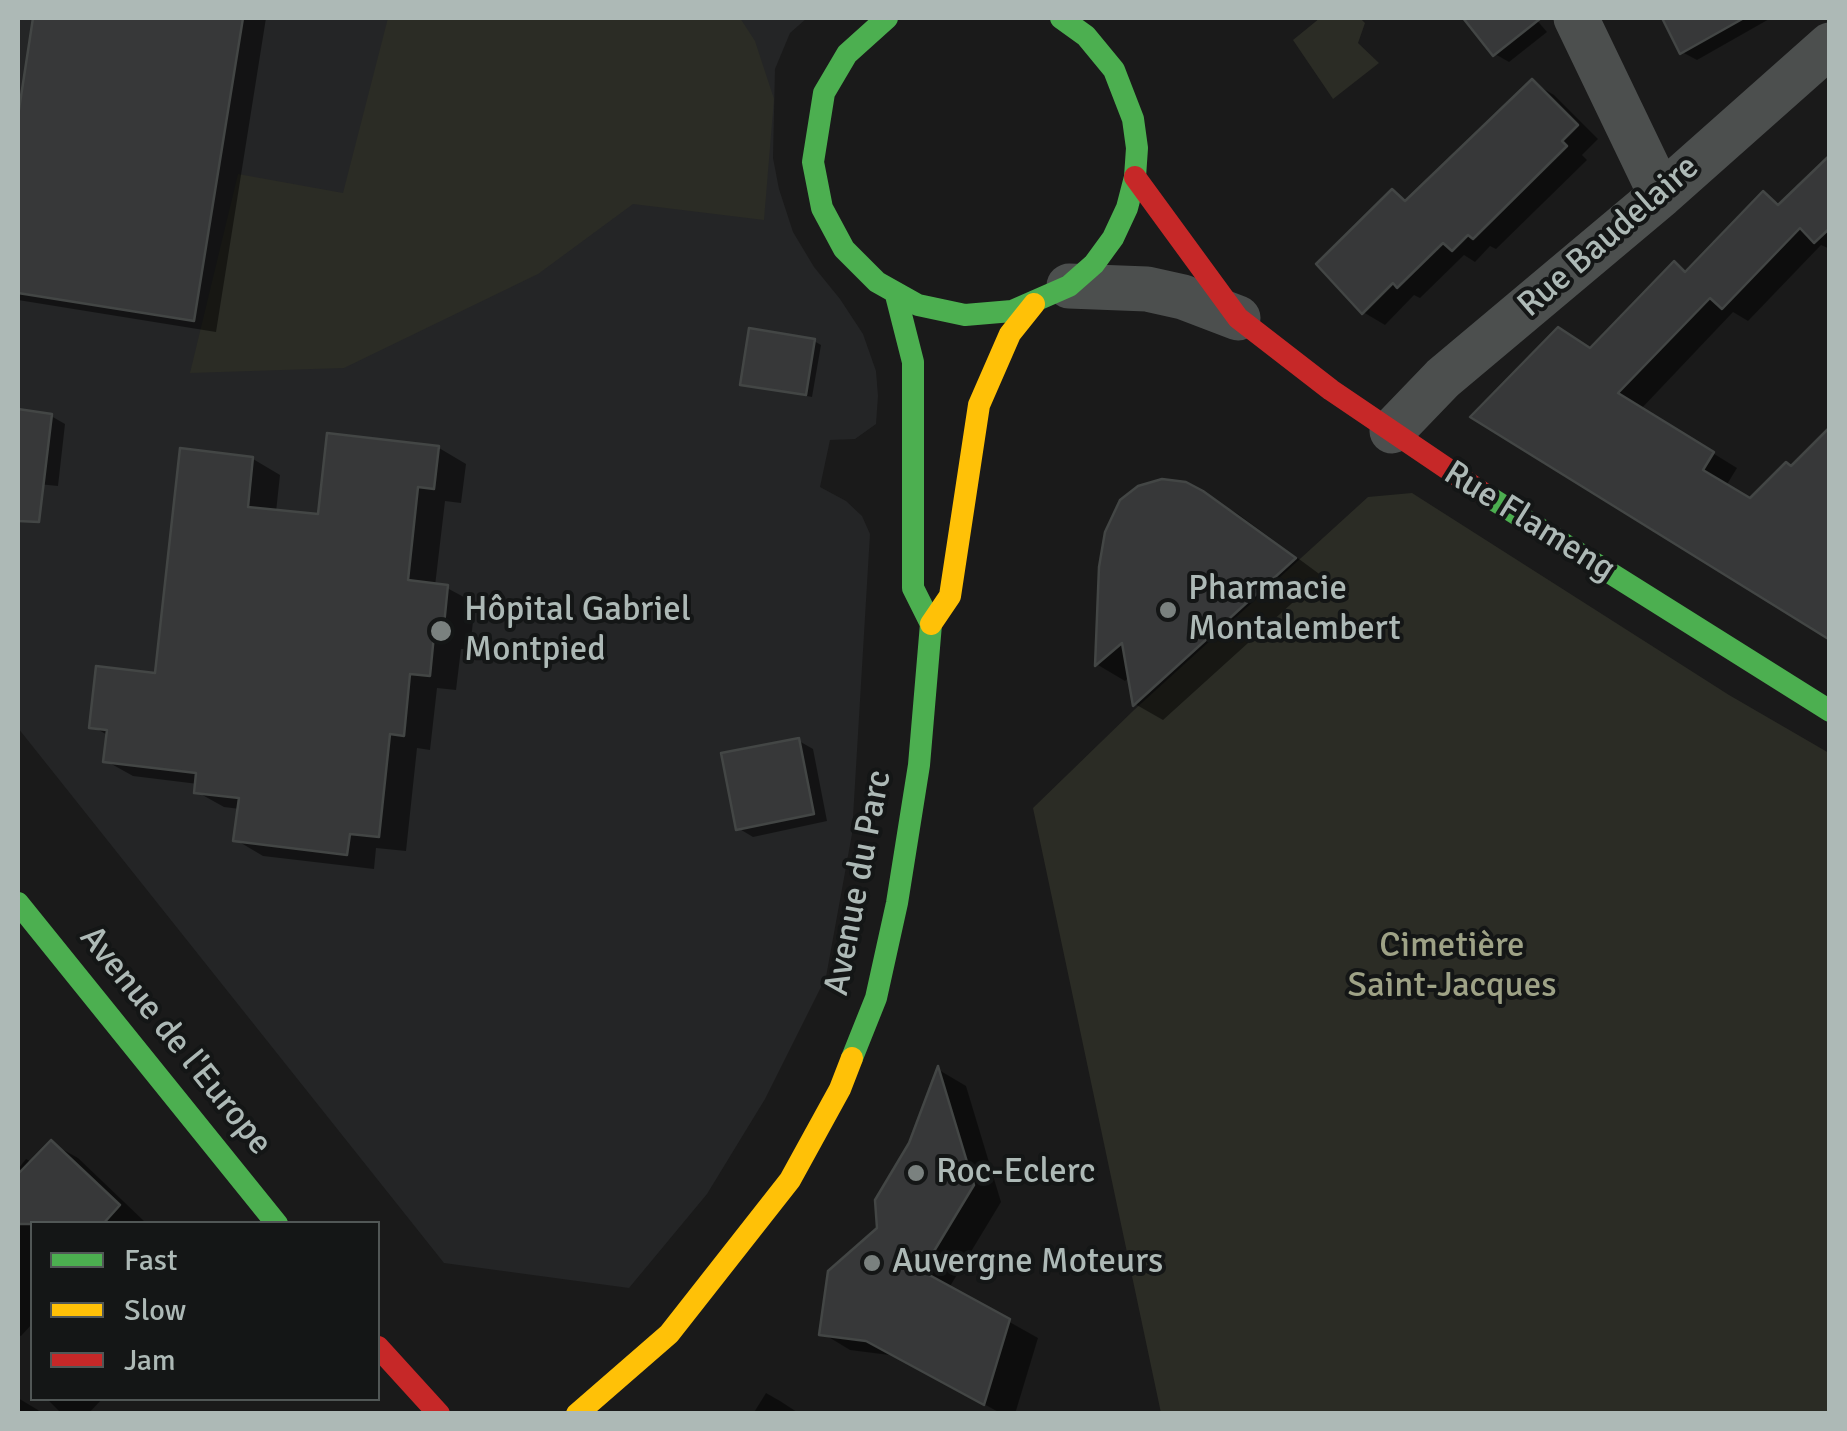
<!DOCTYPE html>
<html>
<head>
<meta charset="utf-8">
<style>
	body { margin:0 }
	#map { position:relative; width:1847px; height:1431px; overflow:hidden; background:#1a1a1a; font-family:Signika,sans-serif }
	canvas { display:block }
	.frame { position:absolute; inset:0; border:20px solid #adb9b6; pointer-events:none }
	.legend { position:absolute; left:30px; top:1221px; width:350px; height:180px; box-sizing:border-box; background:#141616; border:2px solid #515756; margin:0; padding:12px 18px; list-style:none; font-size:30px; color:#adb9b6 }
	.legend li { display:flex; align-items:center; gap:20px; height:50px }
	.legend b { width:50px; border:2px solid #515756 }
</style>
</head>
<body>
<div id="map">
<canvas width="1847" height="1431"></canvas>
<div class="frame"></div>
<ul class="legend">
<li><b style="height:12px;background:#4caf50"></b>Fast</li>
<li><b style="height:12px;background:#ffc107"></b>Slow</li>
<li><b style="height:12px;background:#c62828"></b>Jam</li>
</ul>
</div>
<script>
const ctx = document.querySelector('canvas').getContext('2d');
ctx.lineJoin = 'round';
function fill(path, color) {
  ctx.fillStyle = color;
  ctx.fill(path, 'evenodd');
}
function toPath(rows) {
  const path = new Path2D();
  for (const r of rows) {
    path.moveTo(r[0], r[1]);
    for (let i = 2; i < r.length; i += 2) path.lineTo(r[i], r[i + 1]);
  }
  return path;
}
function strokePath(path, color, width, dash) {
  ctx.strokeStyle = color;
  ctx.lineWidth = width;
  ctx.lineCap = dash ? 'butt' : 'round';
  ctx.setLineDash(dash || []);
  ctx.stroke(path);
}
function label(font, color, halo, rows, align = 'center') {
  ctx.font = font + ' Signika,sans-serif';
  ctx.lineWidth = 8;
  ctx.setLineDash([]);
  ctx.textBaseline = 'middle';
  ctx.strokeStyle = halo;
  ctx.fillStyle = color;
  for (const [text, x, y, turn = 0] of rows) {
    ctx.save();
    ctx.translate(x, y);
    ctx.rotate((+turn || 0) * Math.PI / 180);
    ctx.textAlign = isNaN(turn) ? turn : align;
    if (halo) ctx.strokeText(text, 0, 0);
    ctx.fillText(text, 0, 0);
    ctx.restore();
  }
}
fill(toPath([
	[18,18,807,18,790,33,775,69,773,158,779,189,793,232,814,267,840,299,863,334,876,371,878,396,876,424,855,439,830,440,820,487,846,501,862,516,870,534,852,834,826,977,765,1099,707,1194,629,1288,444,1263,18,728]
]), '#242526');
fill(toPath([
	[388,18,740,18,755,41,774,99,764,220,633,204,538,274,344,368,190,373,238,174,343,193],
	[1320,18,1360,18,1365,23,1358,43,1379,63,1333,99,1293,40],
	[1412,493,1729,695,1829,753,1829,1413,1161,1413,1033,808,1134,710,1368,497]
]), '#2b2c25');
fill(toPath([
	[36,18,266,18,216,332,18,300,18,132],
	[1466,18,1535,18,1547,32,1509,62,1495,54],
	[1665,18,1771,18,1697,60,1682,52],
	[1532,82,1554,95,1598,139,1582,155,1587,160,1496,249,1490,246,1475,262,1464,255,1420,298,1414,295,1385,325,1363,312,1392,192,1409,201],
	[1830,159,1830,249,1821,245,1748,321,1733,312,1641,409,1737,468,1726,486,1830,637,1474,416,1592,350,1674,264,1688,272,1763,194,1782,205],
	[814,341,821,345,812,397,743,384],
	[18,412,51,416,65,424,58,486,18,482],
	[439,448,466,464,461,503,445,501,435,586,447,588,475,603,470,649,461,649,456,690,437,688,430,750,417,748,406,851,376,848,374,869,263,856,236,840,240,809,224,807,197,792,198,784,133,776,106,761,109,736,92,726,157,675,253,459,280,475,276,512,320,517],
	[1208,497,1238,514,1322,576,1163,720,1135,704,1130,676,1125,681,1098,665,1101,577],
	[799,741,813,749,827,821,753,837,738,828],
	[939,1070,966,1086,1001,1202,949,1288,1038,1338,1015,1414,1002,1414,897,1356,850,1350,822,1333,880,1229],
	[51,1143,78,1158,145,1222,32,1224,32,1324,21,1336,18,1335,18,1169,26,1159,32,1162],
	[766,1393,780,1401,800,1414,753,1414],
	[18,1398,38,1410,42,1414,18,1414],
	[46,1398,103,1398,88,1414,62,1414]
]), '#0007');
const building = toPath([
	[33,18,243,18,194,321,18,293,18,116,33,18],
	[1463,18,1541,18,1493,56,1463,18],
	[1662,18,1744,18,1680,54,1662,18],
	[1532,79,1578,125,1562,141,1567,146,1473,239,1468,235,1452,251,1443,243,1397,288,1393,283,1362,314,1316,264,1392,189,1405,201,1532,79],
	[1830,155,1830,228,1814,243,1800,228,1722,309,1710,298,1618,393,1714,452,1703,470,1750,498,1786,462,1791,466,1830,427,1830,640,1470,417,1558,327,1590,348,1674,261,1685,272,1763,191,1778,205,1830,155],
	[749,328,815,339,806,395,740,385,749,328],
	[18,409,52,414,39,522,18,521,18,409],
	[327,433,439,446,434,489,418,487,408,580,448,585,443,635,434,635,430,676,410,674,404,736,390,734,379,837,350,834,347,855,233,841,239,798,194,793,196,773,103,762,107,730,89,728,96,666,155,673,180,448,253,457,248,507,318,514,327,433],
	[1162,479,1186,482,1203,491,1296,558,1133,706,1122,643,1095,666,1099,567,1105,532,1120,500,1138,486,1162,479],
	[799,738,814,814,736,830,721,753,799,738],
	[938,1066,974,1185,922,1271,1010,1319,984,1405,866,1341,819,1335,828,1271,877,1228,875,1200,909,1143,938,1066],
	[51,1140,120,1205,103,1224,18,1224,18,1174,51,1140]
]);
fill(building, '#373839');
strokePath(building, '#434645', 2.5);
strokePath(toPath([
	[1576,18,1661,195],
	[1069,286,1147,289,1183,297,1238,318],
	[1392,431,1443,378,1661,195,1830,45]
]), '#4c4f4e', 45);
strokePath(toPath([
	[887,18,847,54,824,93,813,162,822,208,844,249,877,282,918,305,965,315,1012,311,1069,286,1094,264,1113,238,1127,208,1135,177,1137,148,1133,119,1114,70,1086,36,1061,18],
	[1486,495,1830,711],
	[18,903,277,1224],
	[852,1058,876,998,897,903,919,765,931,624,913,588,913,362,896,295]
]), '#4caf50', 22);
strokePath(toPath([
	[931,624,950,596,979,405,1010,334,1034,304],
	[577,1414,669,1334,790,1180,840,1089,852,1058]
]), '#ffc107', 22);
strokePath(toPath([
	[1135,177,1238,318,1331,390,1486,495],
	[378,1347,439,1414]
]), '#c62828', 22);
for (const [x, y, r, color] of [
	[1168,610,10,"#7a817f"],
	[441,631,12,"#7a817f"],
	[916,1173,10,"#7a817f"],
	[872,1263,10,"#7a817f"]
]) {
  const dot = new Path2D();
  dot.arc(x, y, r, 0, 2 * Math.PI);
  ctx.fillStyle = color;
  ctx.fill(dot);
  strokePath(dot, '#141616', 4);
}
label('35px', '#adb9b6', '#141616', [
	["Rue Baudelaire",1609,237,-41],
	["Rue Flameng",1529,522,32],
	["Avenue du Parc",859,883,-79],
	["Avenue de l'Europe",175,1041,51]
]);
label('35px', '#adb9b6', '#141616', [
	["Pharmacie",1188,590],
	["Montalembert",1188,630],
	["Hôpital Gabriel",464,611],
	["Montpied",464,651],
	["Roc-Eclerc",936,1173],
	["Auvergne Moteurs",892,1263]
], 'left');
label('35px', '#9ea286', '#141616', [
	["Cimetière",1452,947],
	["Saint-Jacques",1452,987]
]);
</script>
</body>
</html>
